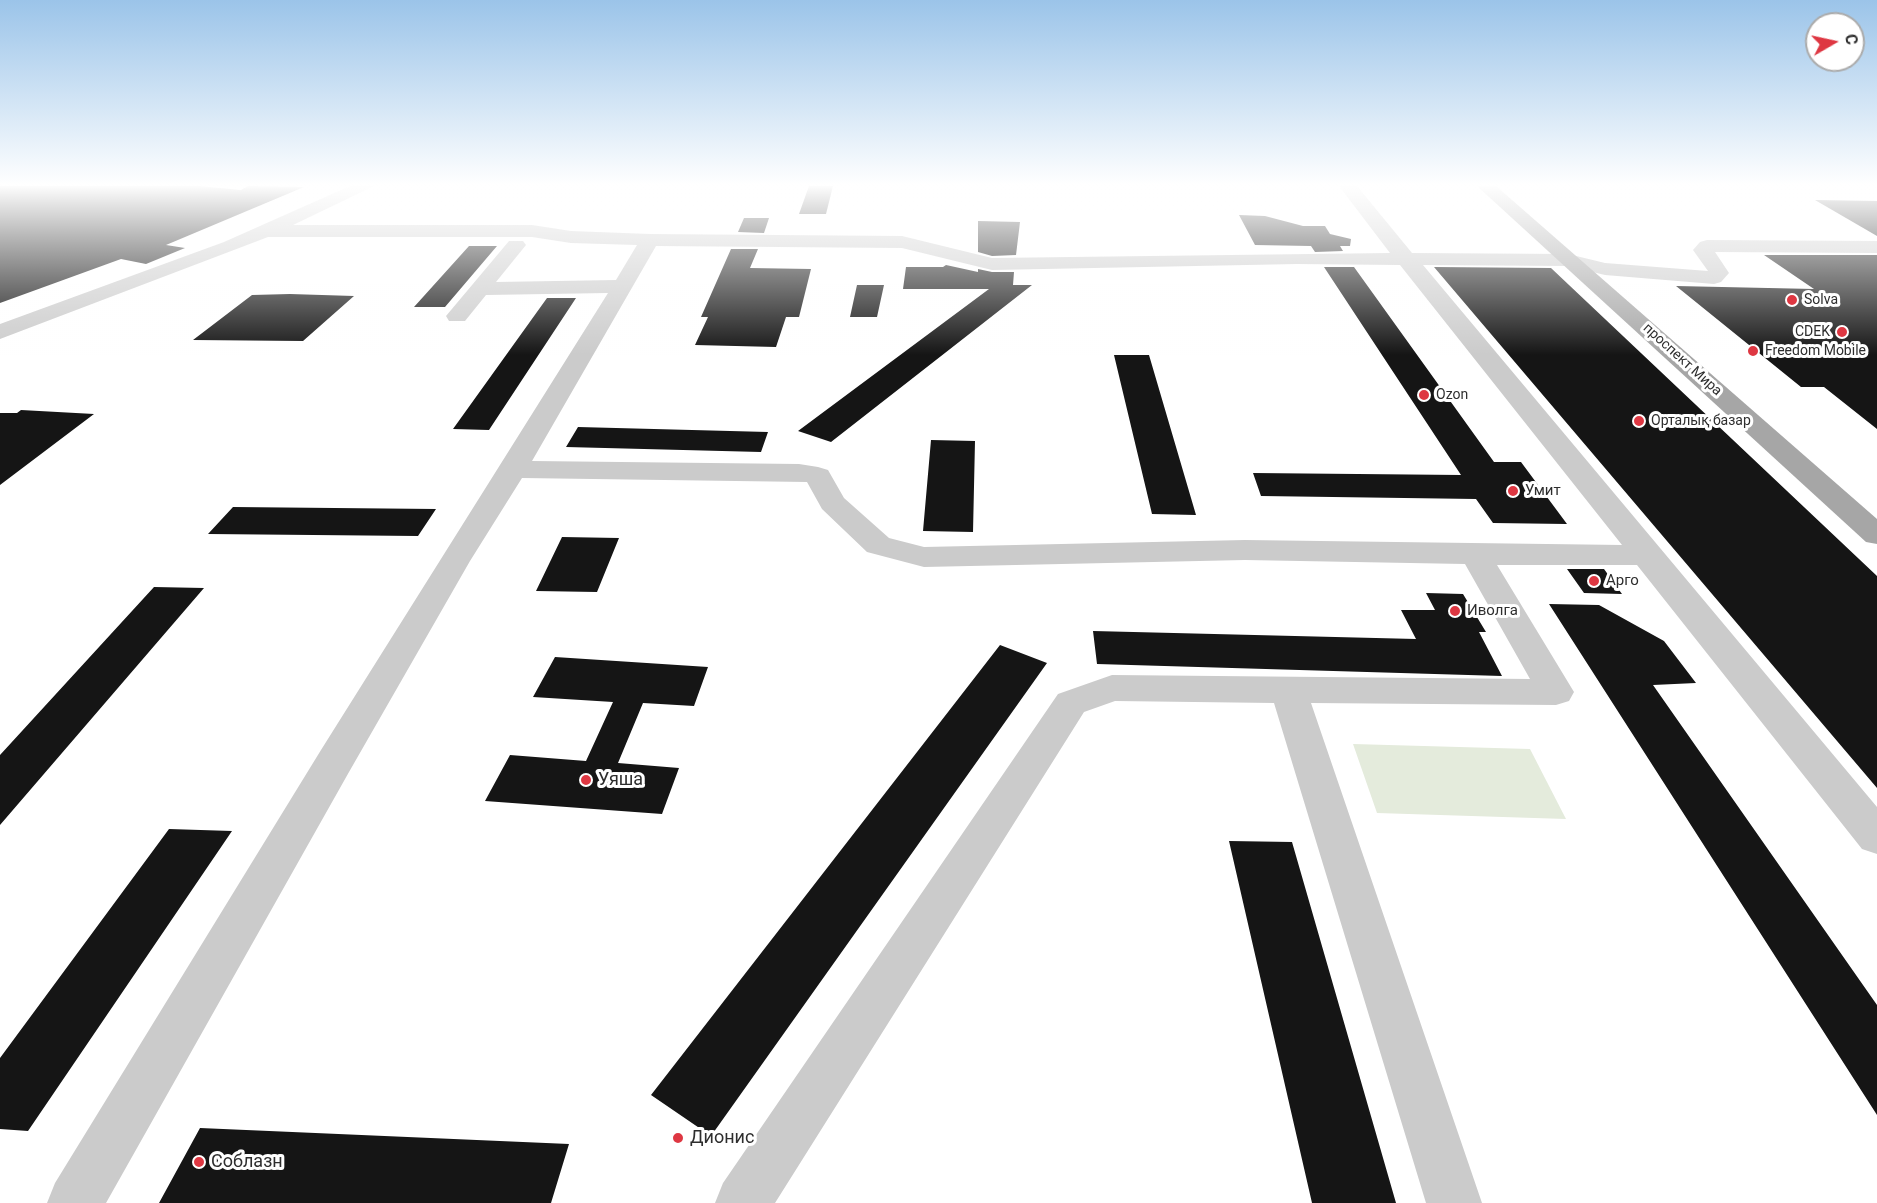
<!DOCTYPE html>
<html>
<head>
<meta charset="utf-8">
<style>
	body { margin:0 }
	#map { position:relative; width:1877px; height:1203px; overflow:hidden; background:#fff; font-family:Roboto,sans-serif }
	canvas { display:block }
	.north { position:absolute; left:1805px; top:12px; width:60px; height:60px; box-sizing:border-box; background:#fff; border:2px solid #ababab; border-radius:50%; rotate:81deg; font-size:16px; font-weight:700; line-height:24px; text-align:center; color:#2e2e2e }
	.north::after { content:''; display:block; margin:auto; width:21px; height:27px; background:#de3742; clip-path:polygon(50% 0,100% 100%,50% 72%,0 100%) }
</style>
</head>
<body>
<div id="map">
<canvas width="1877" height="1203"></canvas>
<div class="north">С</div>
</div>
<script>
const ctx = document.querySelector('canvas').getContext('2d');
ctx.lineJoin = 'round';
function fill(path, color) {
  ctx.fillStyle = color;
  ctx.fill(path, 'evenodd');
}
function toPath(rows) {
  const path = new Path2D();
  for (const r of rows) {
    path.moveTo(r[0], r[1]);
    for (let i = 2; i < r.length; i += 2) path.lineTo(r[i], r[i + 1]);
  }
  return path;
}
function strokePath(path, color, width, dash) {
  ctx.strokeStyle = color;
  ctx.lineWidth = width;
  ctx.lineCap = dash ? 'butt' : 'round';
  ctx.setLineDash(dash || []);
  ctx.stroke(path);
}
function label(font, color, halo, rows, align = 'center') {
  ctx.font = font + ' Roboto,sans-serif';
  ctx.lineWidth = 6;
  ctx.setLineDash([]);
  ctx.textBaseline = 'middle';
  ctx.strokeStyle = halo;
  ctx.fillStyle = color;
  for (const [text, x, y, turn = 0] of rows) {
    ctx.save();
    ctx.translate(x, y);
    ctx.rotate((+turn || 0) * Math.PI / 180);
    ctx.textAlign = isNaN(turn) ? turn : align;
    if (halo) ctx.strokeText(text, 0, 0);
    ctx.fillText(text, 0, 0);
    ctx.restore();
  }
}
fill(toPath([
	[1353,744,1530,749,1566,819,1377,813]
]), '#e4ebdc');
fill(toPath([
	[0,186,199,186,241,190,248,186,304,187,166,245,185,248,146,264,121,259,0,303],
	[809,186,833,186,826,214,799,214],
	[1815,200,1877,201,1877,236],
	[1239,215,1265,216,1303,226,1325,226,1330,234,1351,239,1350,246,1340,246,1343,251,1315,252,1311,246,1255,245],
	[744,218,769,218,764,233,738,232],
	[978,221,1020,222,1016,255,992,256,978,252],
	[469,246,497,246,445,307,414,307],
	[731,249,758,249,750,268,811,269,799,317,786,317,776,347,695,345,708,317,701,317],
	[1764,255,1877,255,1877,429,1824,387,1801,387,1676,286,1814,289],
	[946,265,978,272,978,269,992,272,1014,272,1013,285,1032,285,831,442,798,431,989,289,903,289,906,267,943,267],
	[1324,267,1354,267,1494,462,1521,462,1567,524,1493,523,1476,499,1261,496,1253,473,1461,475],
	[1434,267,1551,268,1877,576,1877,788],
	[857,285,884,285,877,317,850,317],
	[290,294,354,296,303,341,193,340,252,295],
	[547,298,576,298,489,430,453,429],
	[1114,355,1149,355,1196,515,1152,514],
	[21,410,94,414,0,485,0,413,17,413],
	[578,427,768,432,761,452,566,447],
	[931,440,975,441,973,532,923,531],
	[233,507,436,509,418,536,208,534],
	[562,537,619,538,597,592,536,591],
	[1567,569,1604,569,1622,594,1584,593],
	[154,587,204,588,0,825,0,755],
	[1426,593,1463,594,1486,632,1479,632,1502,676,1097,664,1093,631,1416,639,1401,610,1435,610],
	[1549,604,1599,605,1664,641,1696,683,1653,685,1877,1005,1877,1115],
	[1000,645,1047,663,711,1136,651,1095],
	[555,657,708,667,694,706,643,703,618,763,679,768,662,814,485,801,510,755,586,761,613,702,533,697],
	[169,829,232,831,28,1131,0,1129,0,1058],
	[1229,841,1292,842,1396,1203,1312,1203],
	[200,1128,569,1144,551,1203,159,1203]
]), '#151515');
fill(toPath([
	[350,186,374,186,293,225,532,225,571,231,650,234,902,236,992,258,1390,253,1339,186,1357,186,1412,253,1568,254,1605,263,1708,271,1693,250,1700,242,1707,240,1877,241,1877,253,1715,252,1729,273,1721,282,1714,284,1605,275,1568,266,1423,265,1877,807,1877,854,1862,849,1637,565,1497,565,1574,692,1569,701,1556,705,1311,703,1482,1203,1426,1203,1274,703,1115,701,1084,712,775,1203,715,1203,723,1183,1058,694,1112,675,1530,679,1465,564,1245,560,924,567,867,552,822,509,807,482,522,478,470,561,349,772,106,1203,47,1203,55,1183,321,750,608,293,486,295,465,321,449,321,446,316,509,241,523,241,526,245,496,282,616,280,637,245,571,243,532,237,268,237,0,339,0,324,224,242,350,186],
	[656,246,902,248,992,270,1297,264,1400,265,1622,545,1245,540,924,547,889,538,844,498,828,470,818,467,799,464,532,461,656,246]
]), '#cbcbcb');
fill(toPath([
	[1477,186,1496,186,1877,519,1877,544,1866,542,1477,186]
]), '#a6a6a6');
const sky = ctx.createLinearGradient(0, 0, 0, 355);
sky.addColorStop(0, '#9bc4e9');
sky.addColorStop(0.52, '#fff');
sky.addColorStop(1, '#ffffff00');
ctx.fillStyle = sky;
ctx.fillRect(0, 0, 1877, 355);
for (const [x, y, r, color] of [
	[1792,300,6,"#de3742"],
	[1842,332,6,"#de3742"],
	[1753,351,6,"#de3742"],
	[1424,395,6,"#de3742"],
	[1639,421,6,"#de3742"],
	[1513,491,6,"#de3742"],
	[1594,581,6,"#de3742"],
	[1455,611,6,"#de3742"],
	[586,780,6,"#de3742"],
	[678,1138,6,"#de3742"],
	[199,1162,6,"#de3742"]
]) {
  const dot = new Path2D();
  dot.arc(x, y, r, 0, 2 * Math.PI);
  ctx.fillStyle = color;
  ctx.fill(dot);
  strokePath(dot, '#fff', 2);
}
label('14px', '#2e2e2e', '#fff', [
	["Solva",1804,300],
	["CDEK",1830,332,"right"],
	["Freedom Mobile",1765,351],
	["Ozon",1436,395],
	["Орталық базар",1651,421]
], 'left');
label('14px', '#2e2e2e', '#fff', [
	["проспект Мира",1682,360,42]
]);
label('15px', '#2e2e2e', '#fff', [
	["Умит",1525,491],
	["Арго",1606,581],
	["Иволга",1467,611]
], 'left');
label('18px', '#2e2e2e', '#fff', [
	["Уяша",598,780],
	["Дионис",690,1138],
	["Соблазн",211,1162]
], 'left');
</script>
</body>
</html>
